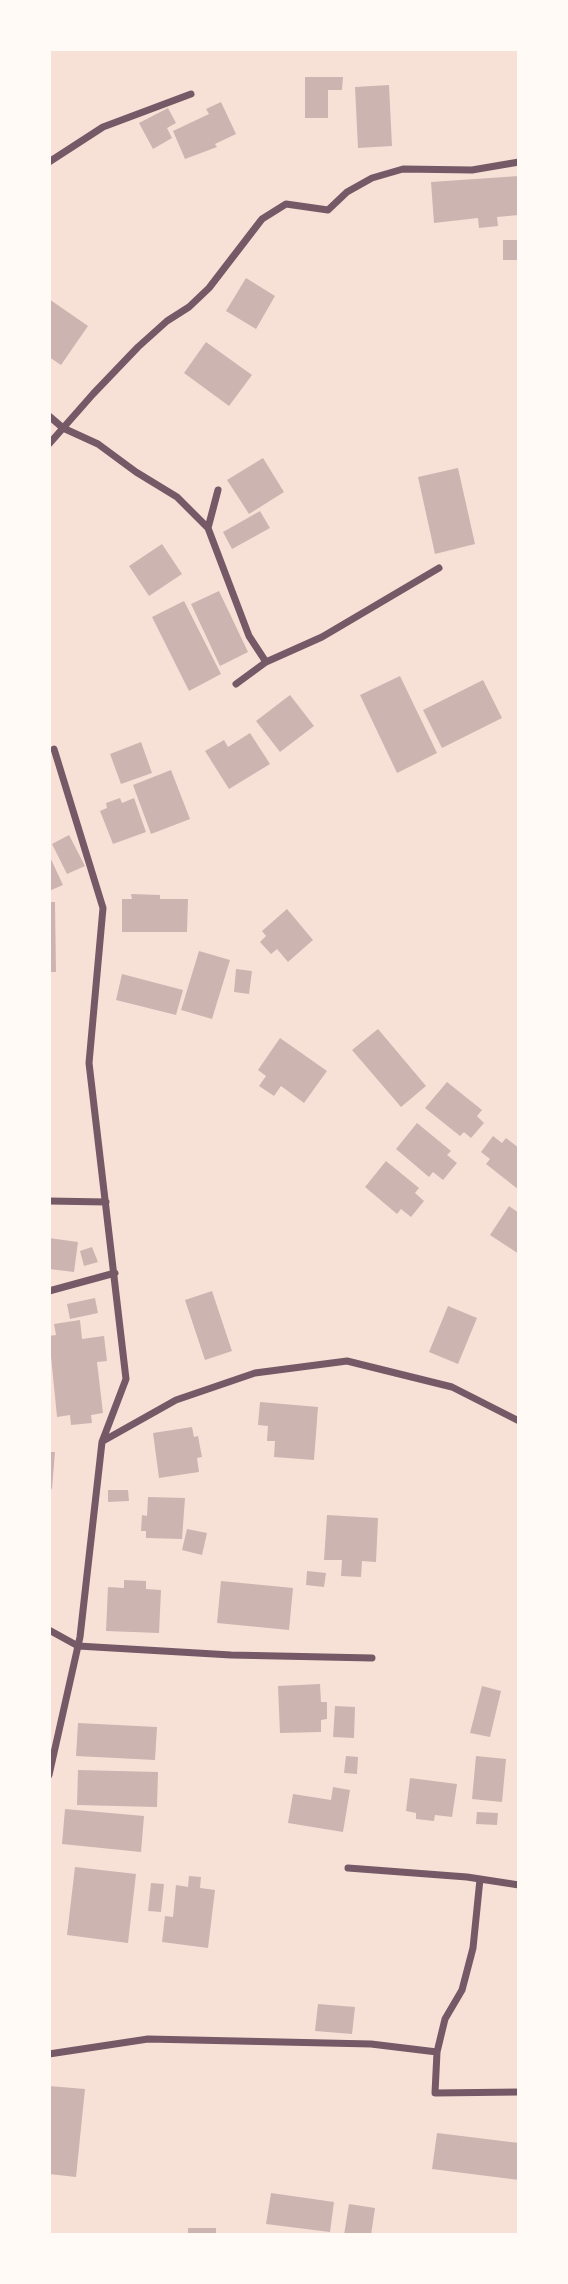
<!DOCTYPE html>
<html>
<head>
<meta charset="utf-8">
<style>
	body { margin:0 }
	#map { position:relative; width:568px; height:2284px; overflow:hidden; background:#f7e1d7; font-family:"Archivo Narrow",sans-serif }
	canvas { display:block }
	.frame { position:absolute; inset:0; border:51px solid #fffaf5; pointer-events:none }
</style>
</head>
<body>
<div id="map">
<canvas width="568" height="2284"></canvas>
<div class="frame"></div>
</div>
<script>
const ctx = document.querySelector('canvas').getContext('2d');
ctx.lineJoin = 'round';
function fill(path, color) {
  ctx.fillStyle = color;
  ctx.fill(path, 'evenodd');
}
function toPath(rows) {
  const path = new Path2D();
  for (const r of rows) {
    path.moveTo(r[0], r[1]);
    for (let i = 2; i < r.length; i += 2) path.lineTo(r[i], r[i + 1]);
  }
  return path;
}
function strokePath(path, color, width, dash) {
  ctx.strokeStyle = color;
  ctx.lineWidth = width;
  ctx.lineCap = dash ? 'butt' : 'round';
  ctx.setLineDash(dash || []);
  ctx.stroke(path);
}
fill(toPath([
	[305,77,343,77,342,90,328,90,328,118,305,118],
	[389,85,392,146,358,148,355,87],
	[221,102,236,134,215,144,217,147,185,159,173,131,209,114,206,109],
	[168,108,176,123,167,128,172,138,153,149,139,123],
	[519,176,519,215,497,217,498,226,479,228,478,218,434,223,431,182],
	[503,240,519,240,519,260,503,260],
	[246,278,275,296,256,329,226,311],
	[49,299,88,326,61,365,49,357],
	[206,342,252,375,229,406,184,373],
	[263,458,284,492,249,514,227,480],
	[458,468,475,544,435,554,418,477],
	[260,511,270,528,232,549,223,532],
	[162,544,182,574,149,596,129,566],
	[219,591,248,652,220,666,191,604],
	[184,601,221,674,189,691,152,617],
	[400,676,437,753,397,773,360,695],
	[483,680,502,718,442,748,423,710],
	[290,695,314,726,280,752,256,721],
	[250,733,270,764,229,789,205,751,224,740,228,747],
	[141,742,152,773,121,784,110,754],
	[171,770,190,819,151,834,133,785],
	[120,798,122,803,134,798,146,832,113,844,100,811,107,808,106,803],
	[69,835,85,866,67,874,52,844],
	[49,855,63,885,49,891],
	[131,894,160,895,160,899,188,899,187,932,122,932,122,899,132,899],
	[49,902,55,902,56,972,49,972],
	[287,909,313,940,288,962,277,949,271,954,260,942,266,936,262,931],
	[199,951,230,960,212,1019,181,1010],
	[236,969,252,971,249,994,234,992],
	[122,974,183,990,176,1015,116,1000],
	[378,1029,426,1086,401,1107,352,1050],
	[280,1038,327,1071,304,1103,281,1086,274,1096,259,1086,266,1076,258,1070],
	[447,1082,482,1110,477,1116,484,1123,471,1138,464,1132,460,1136,425,1108],
	[417,1123,451,1151,447,1155,457,1163,443,1180,433,1172,429,1177,396,1149],
	[493,1136,502,1143,506,1138,519,1148,519,1190,486,1164,490,1159,481,1152],
	[386,1161,419,1188,415,1193,424,1201,411,1217,401,1209,397,1214,365,1187],
	[509,1206,519,1213,519,1254,490,1235],
	[49,1238,78,1242,74,1272,49,1269],
	[92,1247,98,1262,84,1266,80,1251],
	[212,1291,232,1351,205,1360,185,1300],
	[95,1298,98,1313,70,1319,67,1304],
	[448,1306,477,1318,458,1364,429,1352],
	[80,1320,82,1339,104,1336,107,1361,97,1362,103,1413,91,1415,92,1423,71,1425,70,1415,57,1417,49,1336,56,1335,54,1324],
	[260,1402,318,1407,314,1460,274,1457,275,1441,267,1441,268,1426,258,1425],
	[192,1427,194,1437,198,1436,202,1457,197,1458,199,1472,159,1478,153,1433],
	[49,1452,55,1452,52,1489,49,1488],
	[108,1490,128,1490,129,1501,108,1502],
	[148,1497,185,1498,182,1539,146,1538,146,1531,141,1531,142,1515,147,1516],
	[327,1515,378,1518,376,1562,362,1561,361,1577,341,1576,342,1560,324,1560],
	[187,1529,207,1533,202,1555,182,1550],
	[307,1571,326,1573,324,1587,306,1585],
	[124,1580,146,1581,146,1589,161,1590,159,1633,106,1631,108,1587,124,1588],
	[221,1581,293,1588,289,1630,217,1623],
	[320,1684,321,1702,327,1702,327,1719,321,1720,321,1732,280,1733,278,1686],
	[482,1686,501,1691,490,1737,470,1733],
	[335,1706,355,1707,354,1738,333,1737],
	[78,1723,157,1727,155,1760,76,1756],
	[346,1756,358,1757,357,1774,344,1773],
	[476,1756,506,1759,502,1802,472,1799],
	[78,1770,158,1772,157,1807,77,1805],
	[410,1778,457,1784,452,1817,435,1815,434,1821,416,1819,416,1813,406,1811],
	[333,1787,350,1790,343,1832,288,1823,293,1794,331,1800],
	[65,1809,144,1816,141,1852,62,1844],
	[477,1812,498,1813,497,1825,476,1824],
	[75,1867,136,1874,128,1943,67,1935],
	[189,1876,201,1877,200,1888,215,1890,208,1948,162,1942,165,1916,173,1917,176,1885,188,1887],
	[151,1883,164,1884,161,1912,148,1911],
	[318,2004,355,2007,352,2034,315,2031],
	[49,2086,85,2089,76,2177,49,2174],
	[437,2133,519,2143,519,2180,432,2169],
	[271,2193,334,2202,330,2232,266,2224],
	[349,2204,375,2208,371,2235,344,2235],
	[188,2228,216,2228,216,2235,188,2235]
]), '#ccb4b1');
strokePath(toPath([
	[49,162,103,127,191,94],
	[49,416,63,428,98,444,136,472,177,497,208,528],
	[49,444,93,394,138,347,167,321,189,307,209,288,262,219,286,204,328,210,347,192,372,178,403,169,472,170,519,162],
	[218,490,208,528,249,636,266,662],
	[236,684,266,662,322,637,439,568],
	[49,1201,106,1202],
	[49,1291,115,1273],
	[103,1441,176,1400,255,1373,347,1361,452,1387,519,1421],
	[49,1630,78,1646,231,1655,372,1658],
	[49,1775,80,1637,102,1442,126,1379,89,1063,103,908,54,749],
	[348,1868,467,1877,519,1885],
	[437,2052,445,2019,462,1990,473,1948,480,1879],
	[49,2054,148,2039,371,2044,437,2052,435,2093,519,2092]
]), '#755966', 7);
</script>
</body>
</html>
